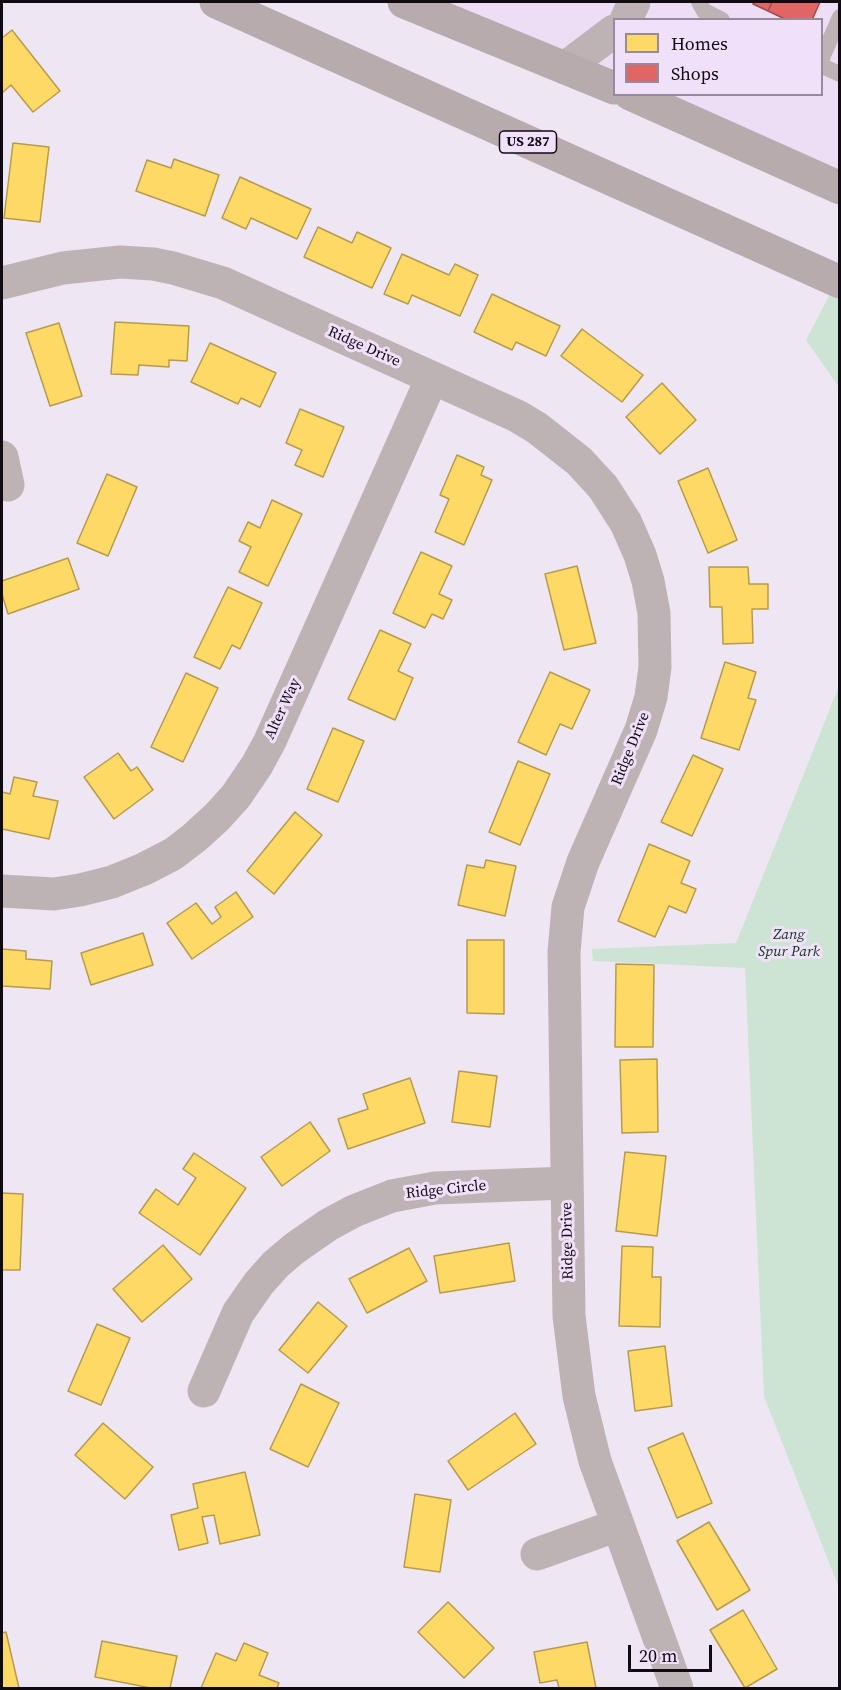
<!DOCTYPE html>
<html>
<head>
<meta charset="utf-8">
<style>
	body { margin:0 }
	#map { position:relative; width:841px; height:1690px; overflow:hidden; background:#efe6f3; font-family:"Source Serif 4",serif }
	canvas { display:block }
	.frame { position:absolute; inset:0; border:3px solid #100a12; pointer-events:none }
	.legend { position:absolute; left:613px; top:18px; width:210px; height:78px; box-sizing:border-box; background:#f1e0f9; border:2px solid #978a9d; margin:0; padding:8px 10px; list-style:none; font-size:18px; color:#100a12 }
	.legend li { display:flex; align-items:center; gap:12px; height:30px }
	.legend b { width:30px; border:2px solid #978a9d }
	.scale { position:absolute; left:628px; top:1645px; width:84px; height:27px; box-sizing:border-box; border:3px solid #100a12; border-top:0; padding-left:8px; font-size:18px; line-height:21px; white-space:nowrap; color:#100a12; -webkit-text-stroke:4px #f1e0f9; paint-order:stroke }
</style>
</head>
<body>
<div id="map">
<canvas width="841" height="1690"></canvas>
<div class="frame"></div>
<ul class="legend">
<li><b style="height:16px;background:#ffd966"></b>Homes</li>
<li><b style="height:16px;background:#e06666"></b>Shops</li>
</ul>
<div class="scale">20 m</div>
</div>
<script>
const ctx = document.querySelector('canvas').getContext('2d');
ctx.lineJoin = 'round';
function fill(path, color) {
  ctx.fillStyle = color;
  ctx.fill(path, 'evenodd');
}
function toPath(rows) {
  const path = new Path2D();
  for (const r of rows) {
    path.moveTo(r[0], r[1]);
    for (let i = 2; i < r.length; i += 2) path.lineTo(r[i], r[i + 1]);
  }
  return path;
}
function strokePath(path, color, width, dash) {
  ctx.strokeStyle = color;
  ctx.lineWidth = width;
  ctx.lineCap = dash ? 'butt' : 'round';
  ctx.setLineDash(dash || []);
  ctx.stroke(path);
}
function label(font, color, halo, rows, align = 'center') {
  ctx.font = font + ' "Source Serif 4",serif';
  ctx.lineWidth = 6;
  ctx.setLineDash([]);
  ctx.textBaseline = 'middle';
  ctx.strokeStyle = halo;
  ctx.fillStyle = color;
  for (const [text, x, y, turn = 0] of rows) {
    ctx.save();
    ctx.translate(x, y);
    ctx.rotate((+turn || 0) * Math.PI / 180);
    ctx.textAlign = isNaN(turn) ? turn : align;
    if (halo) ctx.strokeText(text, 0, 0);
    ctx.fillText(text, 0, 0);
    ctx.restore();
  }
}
fill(toPath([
	[404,2,839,2,839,179,632,95,822,94,822,20,614,20,614,87]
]), '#eddef5');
fill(toPath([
	[839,277,839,387,806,340],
	[839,686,839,1588,764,1396,745,968,593,961,592,949,736,943]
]), '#cde3d3');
const homes = toPath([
	[12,30,60,91,33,112,11,85,2,93,2,38,12,30],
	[13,143,49,147,40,222,4,218,13,143],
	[174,159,219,175,205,216,136,191,147,160,171,168,174,159],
	[240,177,311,209,297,239,251,218,246,229,222,218,240,177],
	[318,227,352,243,357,232,391,248,372,288,304,257,318,227],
	[402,254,449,275,455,264,478,275,460,316,412,295,408,304,384,294,402,254],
	[492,294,560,326,546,356,516,342,512,350,474,332,492,294],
	[115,322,189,326,187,361,169,360,169,367,139,365,138,375,111,374,115,322],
	[59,323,82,396,50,406,26,333,59,323],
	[582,329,643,375,622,402,561,356,582,329],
	[210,343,276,373,260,407,241,398,238,404,191,382,210,343],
	[662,383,696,420,660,454,626,417,662,383],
	[300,409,344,427,323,477,295,465,302,450,286,443,300,409],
	[457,455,484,467,481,475,492,480,464,545,435,532,449,499,440,495,457,455],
	[708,468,737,540,708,553,678,481,708,468],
	[107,474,137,487,108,556,77,543,107,474],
	[272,500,302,514,268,586,239,572,251,547,239,541,248,522,260,528,272,500],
	[421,552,452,566,439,594,452,600,443,619,432,614,425,628,393,613,421,552],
	[68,558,79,589,8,614,2,594,2,581,68,558],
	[577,566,596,643,564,650,545,574,577,566],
	[709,567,748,567,749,584,768,584,768,609,752,609,753,643,723,644,722,607,710,607,709,567],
	[228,587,262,603,240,649,232,645,220,669,194,657,228,587],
	[380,630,411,644,398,671,413,678,395,720,348,699,380,630],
	[725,662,756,672,748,698,756,700,739,750,701,738,725,662],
	[550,672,590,690,572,729,560,724,546,755,518,742,550,672],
	[186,673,218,688,183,762,151,747,186,673],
	[333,728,364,741,338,802,307,789,333,728],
	[118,753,131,771,137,767,153,790,114,819,84,777,118,753],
	[693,755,723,769,692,836,661,822,693,755],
	[518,761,550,774,520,845,489,832,518,761],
	[14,777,37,782,33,796,58,801,49,839,2,829,2,792,10,794,14,777],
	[295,812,322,835,274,894,247,871,295,812],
	[649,844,690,861,681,883,696,889,686,913,669,906,655,937,618,921,649,844],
	[486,860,516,866,505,916,458,905,467,865,484,868,486,860],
	[236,892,253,917,192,959,167,923,196,903,212,924,221,917,215,907,236,892],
	[143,933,153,965,91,985,81,953,143,933],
	[467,940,504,940,504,1014,467,1013,467,940],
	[2,949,26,951,26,959,52,961,50,989,2,986,2,949],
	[616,964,654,965,653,1047,615,1047,616,964],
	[657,1059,658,1132,622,1133,620,1060,657,1059],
	[459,1071,497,1076,490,1127,452,1122,459,1071],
	[410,1078,425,1123,348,1149,338,1119,368,1109,363,1094,410,1078],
	[310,1122,330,1151,282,1186,261,1157,310,1122],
	[625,1152,666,1156,657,1236,616,1231,625,1152],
	[194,1153,246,1188,200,1255,139,1213,156,1189,178,1205,196,1178,183,1169,194,1153],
	[2,1193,23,1194,20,1270,2,1270,2,1193],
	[509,1243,515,1281,440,1293,434,1256,509,1243],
	[163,1245,192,1279,142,1322,113,1289,163,1245],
	[622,1246,653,1247,652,1277,661,1277,660,1327,619,1326,622,1246],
	[409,1248,427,1281,367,1313,349,1279,409,1248],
	[318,1302,347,1326,308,1373,279,1350,318,1302],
	[97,1324,130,1338,101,1405,68,1391,97,1324],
	[665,1346,672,1406,635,1411,628,1351,665,1346],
	[301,1384,339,1403,308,1467,270,1449,301,1384],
	[515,1413,536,1444,468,1490,448,1461,515,1413],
	[103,1423,153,1467,125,1499,75,1455,103,1423],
	[683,1433,712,1503,677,1518,648,1448,683,1433],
	[245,1472,260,1535,220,1544,214,1515,202,1517,208,1543,179,1550,171,1515,198,1508,193,1484,245,1472],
	[415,1494,451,1500,440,1572,404,1567,415,1494],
	[709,1522,750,1590,717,1610,677,1541,709,1522],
	[448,1602,494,1648,464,1678,418,1632,448,1602],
	[743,1610,777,1669,745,1688,710,1630,743,1610],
	[6,1632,19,1688,2,1688,2,1633,6,1632],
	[102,1641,177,1656,170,1688,151,1688,95,1677,102,1641],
	[587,1642,596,1688,559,1688,557,1680,540,1683,534,1652,587,1642],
	[244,1643,268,1653,259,1675,279,1683,277,1688,201,1688,216,1653,236,1661,244,1643]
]);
fill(homes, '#ffd966');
strokePath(homes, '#b79b4d', 1.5);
const shops = toPath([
	[754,2,772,2,768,11,753,4,754,2],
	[772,2,820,2,812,20,787,20,768,11,772,2]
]);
fill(shops, '#e06666');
strokePath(shops, '#a24a4d', 1.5);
strokePath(toPath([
	[699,2,704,11,722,20],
	[822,58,840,17],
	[822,66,840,74]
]), '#beb3b4', 16);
strokePath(toPath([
	[626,20,634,2],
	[565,68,614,31],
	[2,283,63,268,120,262,153,264,173,268,223,283,517,416,537,428,579,461,603,487,626,523,640,555,648,581,654,613,655,667,651,697,641,730,583,862,568,907,564,952,569,1316,579,1396,595,1461,677,1688],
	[2,457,8,485],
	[2,891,54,894,80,890,112,882,144,869,173,854,194,838,217,817,236,796,257,765,270,741,432,378],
	[204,1391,238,1313,259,1283,276,1264,295,1248,328,1225,354,1211,392,1196,435,1188,567,1183],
	[537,1554,618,1525]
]), '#beb3b4', 33);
strokePath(toPath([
	[216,2,840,282],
	[404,2,614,88],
	[630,94,840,188]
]), '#b8abae', 33);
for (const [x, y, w] of [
	[528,142,57]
]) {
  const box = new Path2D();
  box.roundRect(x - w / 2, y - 11, w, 22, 4.5);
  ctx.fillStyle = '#f1e0f9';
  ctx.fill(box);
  strokePath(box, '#100a12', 1.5);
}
label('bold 14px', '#100a12', null, [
	["US 287",528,142]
]);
label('15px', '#100a12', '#f1e0f9', [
	["Ridge Drive",364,347,24],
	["Alter Way",283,709,-65],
	["Ridge Drive",631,749,-68],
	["Ridge Circle",446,1190,-6],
	["Ridge Drive",568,1241,-91]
]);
label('italic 15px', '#0d3519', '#f1e0f9', [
	["Zang",789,935],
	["Spur Park",789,952]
]);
</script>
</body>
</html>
